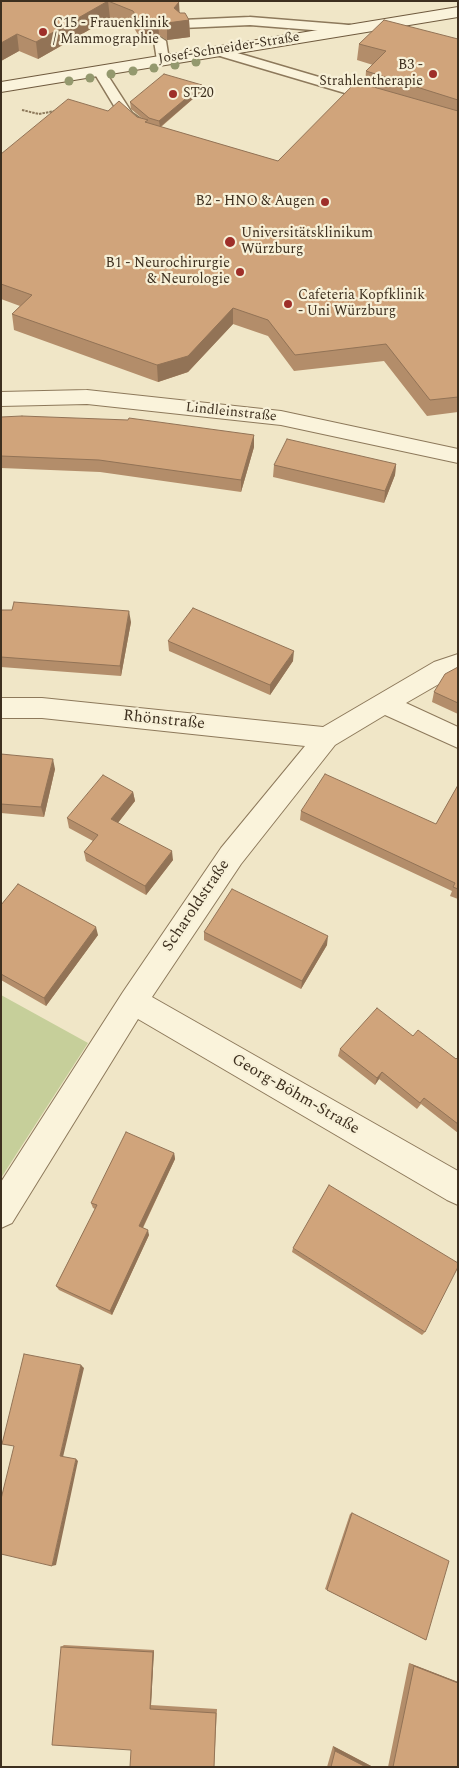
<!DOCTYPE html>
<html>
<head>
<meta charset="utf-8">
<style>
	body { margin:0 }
	#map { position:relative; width:459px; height:1768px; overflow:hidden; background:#f0e6c7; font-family:Spectral,serif }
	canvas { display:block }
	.frame { position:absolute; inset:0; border:2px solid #3d2f1f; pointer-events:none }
</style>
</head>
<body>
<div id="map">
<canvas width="459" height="1768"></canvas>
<div class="frame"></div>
</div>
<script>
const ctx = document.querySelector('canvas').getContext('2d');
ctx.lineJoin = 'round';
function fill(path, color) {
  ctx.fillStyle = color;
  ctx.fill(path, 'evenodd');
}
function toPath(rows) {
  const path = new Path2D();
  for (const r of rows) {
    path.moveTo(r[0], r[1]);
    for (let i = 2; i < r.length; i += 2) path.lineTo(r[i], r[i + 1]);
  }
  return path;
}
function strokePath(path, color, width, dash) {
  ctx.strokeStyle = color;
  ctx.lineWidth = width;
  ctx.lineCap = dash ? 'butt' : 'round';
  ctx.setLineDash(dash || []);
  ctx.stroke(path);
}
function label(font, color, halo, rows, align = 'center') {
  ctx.font = font + ' Spectral,serif';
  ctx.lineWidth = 4.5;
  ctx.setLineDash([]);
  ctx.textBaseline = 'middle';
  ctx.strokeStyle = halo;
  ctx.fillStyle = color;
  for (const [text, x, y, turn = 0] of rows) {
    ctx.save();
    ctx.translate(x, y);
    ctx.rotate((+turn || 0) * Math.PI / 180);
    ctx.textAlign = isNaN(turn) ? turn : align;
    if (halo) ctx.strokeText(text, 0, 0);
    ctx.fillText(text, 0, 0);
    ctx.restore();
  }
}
fill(toPath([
	[1,995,88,1043,1,1178]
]), '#c6cf9a');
const lane = toPath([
	[250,17,350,25,356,29,350,33,250,25,182,28,176,24,182,20,250,17],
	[160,37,166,41,169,60,163,64,157,60,154,41,160,37],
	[217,47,380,95,382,98,380,101,372,101,213,54,211,51,213,48,217,47],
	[99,67,103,68,132,113,142,120,143,123,142,126,132,126,122,119,93,71,99,67]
]);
const street = toPath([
	[87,390,281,411,458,449,458,463,281,425,87,404,1,406,1,392,87,390],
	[458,654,458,673,406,703,458,727,458,748,385,715,335,745,241,864,152,997,458,1171,458,1205,447,1200,138,1019,12,1223,1,1228,1,1182,123,992,221,848,305,746,42,718,1,718,1,698,42,698,323,727,434,662,458,654]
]);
const secondary = toPath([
	[458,7,458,17,1,92,1,82,458,7]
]);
strokePath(lane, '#8d795b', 3);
strokePath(street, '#8d795b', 2);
strokePath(secondary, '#6f5a3e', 2);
strokePath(toPath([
	[22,110,39,114,55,111]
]), '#8d795b', 2, [2.5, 1]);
fill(lane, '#faf3db');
fill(street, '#faf3db');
fill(secondary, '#faf3db');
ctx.fillStyle = '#94996e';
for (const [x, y] of [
	[196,62],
	[175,65],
	[154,68],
	[133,71],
	[111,74],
	[90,78],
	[69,81]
]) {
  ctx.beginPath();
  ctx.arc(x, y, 4.5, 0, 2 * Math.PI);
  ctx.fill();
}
fill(toPath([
	[1,1,178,1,179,12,189,20,190,37,167,40,159,35,152,42,143,43,134,28,110,18,38,59,19,51,1,61],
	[458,39,458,412,427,416,384,361,294,371,268,336,233,324,188,372,158,382,14,330,12,314,20,306,1,299,1,154,108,111,137,117,143,119,131,109,130,102,202,85,202,91,161,127,278,161,365,84,366,71,373,65,357,60,359,44],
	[1,417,254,435,254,447,241,492,100,472,1,468],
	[396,464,395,475,384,503,273,477,274,465],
	[1,610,131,622,121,676,1,667],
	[168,641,293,661,270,695,169,651],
	[458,667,458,714,432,702,434,692],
	[1,754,55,769,44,817,1,813],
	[458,785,458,899,450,896,452,891,300,820,301,811,436,824],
	[133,792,135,801,118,823,173,860,146,895,86,861,84,852,93,841,69,828,67,818],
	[1,905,98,935,46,1006,1,980],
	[204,932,327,945,301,989,204,940],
	[413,1036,456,1059,458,1057,458,1133,421,1104,417,1109,379,1079,375,1085,338,1056,340,1049],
	[174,1153,175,1159,143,1228,149,1235,112,1315,59,1290,56,1286,95,1209,93,1208,91,1203],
	[293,1248,425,1332,422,1335,292,1252],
	[352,1513,426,1640,325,1589,350,1514],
	[64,1645,154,1650,151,1705,217,1709,214,1767,131,1750,61,1647],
	[409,1663,458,1682,458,1764,457,1767,388,1767],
	[333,1746,373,1767,327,1767]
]), '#b38d6a');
fill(toPath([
	[108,1,110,18,38,59,36,42],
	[179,2,180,19,189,20,190,37,167,40,167,23,174,8],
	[158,18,159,35,152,42,143,43,142,26],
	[17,34,19,51,1,61,1,43],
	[202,85,202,91,160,127,159,121],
	[233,308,233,324,188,372,158,382,157,365],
	[254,435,254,447,241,492,241,480],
	[396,464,395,475,384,503,385,491],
	[129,611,131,622,121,676,120,666],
	[294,651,293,661,270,695,270,685],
	[53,759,55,769,44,817,41,807],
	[133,792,135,801,113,829,111,819],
	[172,851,173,860,146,895,145,886],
	[96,927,98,935,46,1006,44,998],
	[328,936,327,945,301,989,302,981],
	[382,1072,379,1079,375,1085,377,1078],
	[174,1153,175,1159,141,1231,139,1226],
	[148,1230,149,1235,112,1315,110,1311],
	[81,1365,84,1368,63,1457,60,1456],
	[76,1459,78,1461,56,1565,52,1566],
	[154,1650,151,1705,150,1709,153,1652],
	[409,1663,458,1682,458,1683,414,1666],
	[333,1746,373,1767,366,1767,335,1751]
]), '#927356');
const building = toPath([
	[1,1,178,1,179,2,174,8,180,13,185,13,189,20,167,23,158,18,151,25,142,26,133,11,108,1,36,42,17,34,1,43,1,1],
	[384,20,458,39,458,100,366,71,386,51,359,44,384,20],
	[164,74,202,85,159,121,149,118,130,102,164,74],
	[356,82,458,111,458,397,430,400,386,344,295,355,268,320,233,308,188,356,157,365,12,314,32,295,1,284,1,154,68,99,108,111,119,101,137,117,148,120,145,122,278,161,356,82],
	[22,416,128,420,129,418,254,435,241,480,99,460,1,456,1,417,22,416],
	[287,439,396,464,385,491,274,465,287,439],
	[14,602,129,611,120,666,1,657,1,610,12,610,14,602],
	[193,608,294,651,270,685,168,641,193,608],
	[458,667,458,703,434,692,445,674,458,667],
	[1,754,53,759,41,807,1,804,1,754],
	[325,774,436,824,458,785,458,889,453,887,455,883,301,811,325,774],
	[103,775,133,792,111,819,172,851,145,886,84,852,98,835,67,818,103,775],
	[18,884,96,927,44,998,1,974,1,905,18,884],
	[232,889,328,936,302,981,204,932,232,889],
	[377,1008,413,1036,418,1030,456,1059,458,1057,458,1124,424,1098,420,1103,382,1072,377,1078,340,1049,377,1008],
	[126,1132,174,1153,139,1226,148,1230,110,1311,56,1286,97,1205,91,1203,126,1132],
	[329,1185,458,1263,458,1267,425,1332,293,1248,329,1185],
	[24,1354,81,1365,60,1456,76,1459,52,1566,1,1554,1,1499,14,1446,2,1444,24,1354],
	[352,1513,449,1561,426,1640,327,1590,352,1513],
	[61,1647,153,1652,150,1709,216,1713,214,1767,130,1767,131,1750,52,1745,61,1647],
	[414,1666,458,1683,458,1764,457,1767,393,1767,414,1666],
	[335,1751,366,1767,331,1767,335,1751]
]);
fill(building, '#d0a47b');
strokePath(building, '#927356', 1);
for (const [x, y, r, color] of [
	[43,32,5,"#9e2f29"],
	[433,74,5,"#9e2f29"],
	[173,94,5,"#9e2f29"],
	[325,202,5,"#9e2f29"],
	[230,242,6,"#9e2f29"],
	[240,272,5,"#9e2f29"],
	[288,304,5,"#9e2f29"]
]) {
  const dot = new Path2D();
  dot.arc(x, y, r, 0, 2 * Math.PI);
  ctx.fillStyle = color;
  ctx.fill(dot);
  strokePath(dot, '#f7f0d7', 2);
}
label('14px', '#3d2f1f', '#f7f0d7', [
	["C15 - Frauenklinik",53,24],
	["/ Mammographie",53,40],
	["B3 -",423,66,"right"],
	["Strahlentherapie",423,82,"right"],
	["ST20",183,94],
	["B2 - HNO & Augen",315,202,"right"],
	["Universitätsklinikum",241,234],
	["Würzburg",241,250],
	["B1 - Neurochirurgie",230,264,"right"],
	["& Neurologie",230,280,"right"],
	["Cafeteria Kopfklinik",298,296],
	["- Uni Würzburg",298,312]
], 'left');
label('14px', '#3d2f1f', '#f7f0d7', [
	["Josef-Schneider-Straße",229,49,-9],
	["Lindleinstraße",231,413,6]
]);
label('16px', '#3d2f1f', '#f7f0d7', [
	["Rhönstraße",164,721,6],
	["Scharoldstraße",197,906,-56],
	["Georg-Böhm-Straße",295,1095,30]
]);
</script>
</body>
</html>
